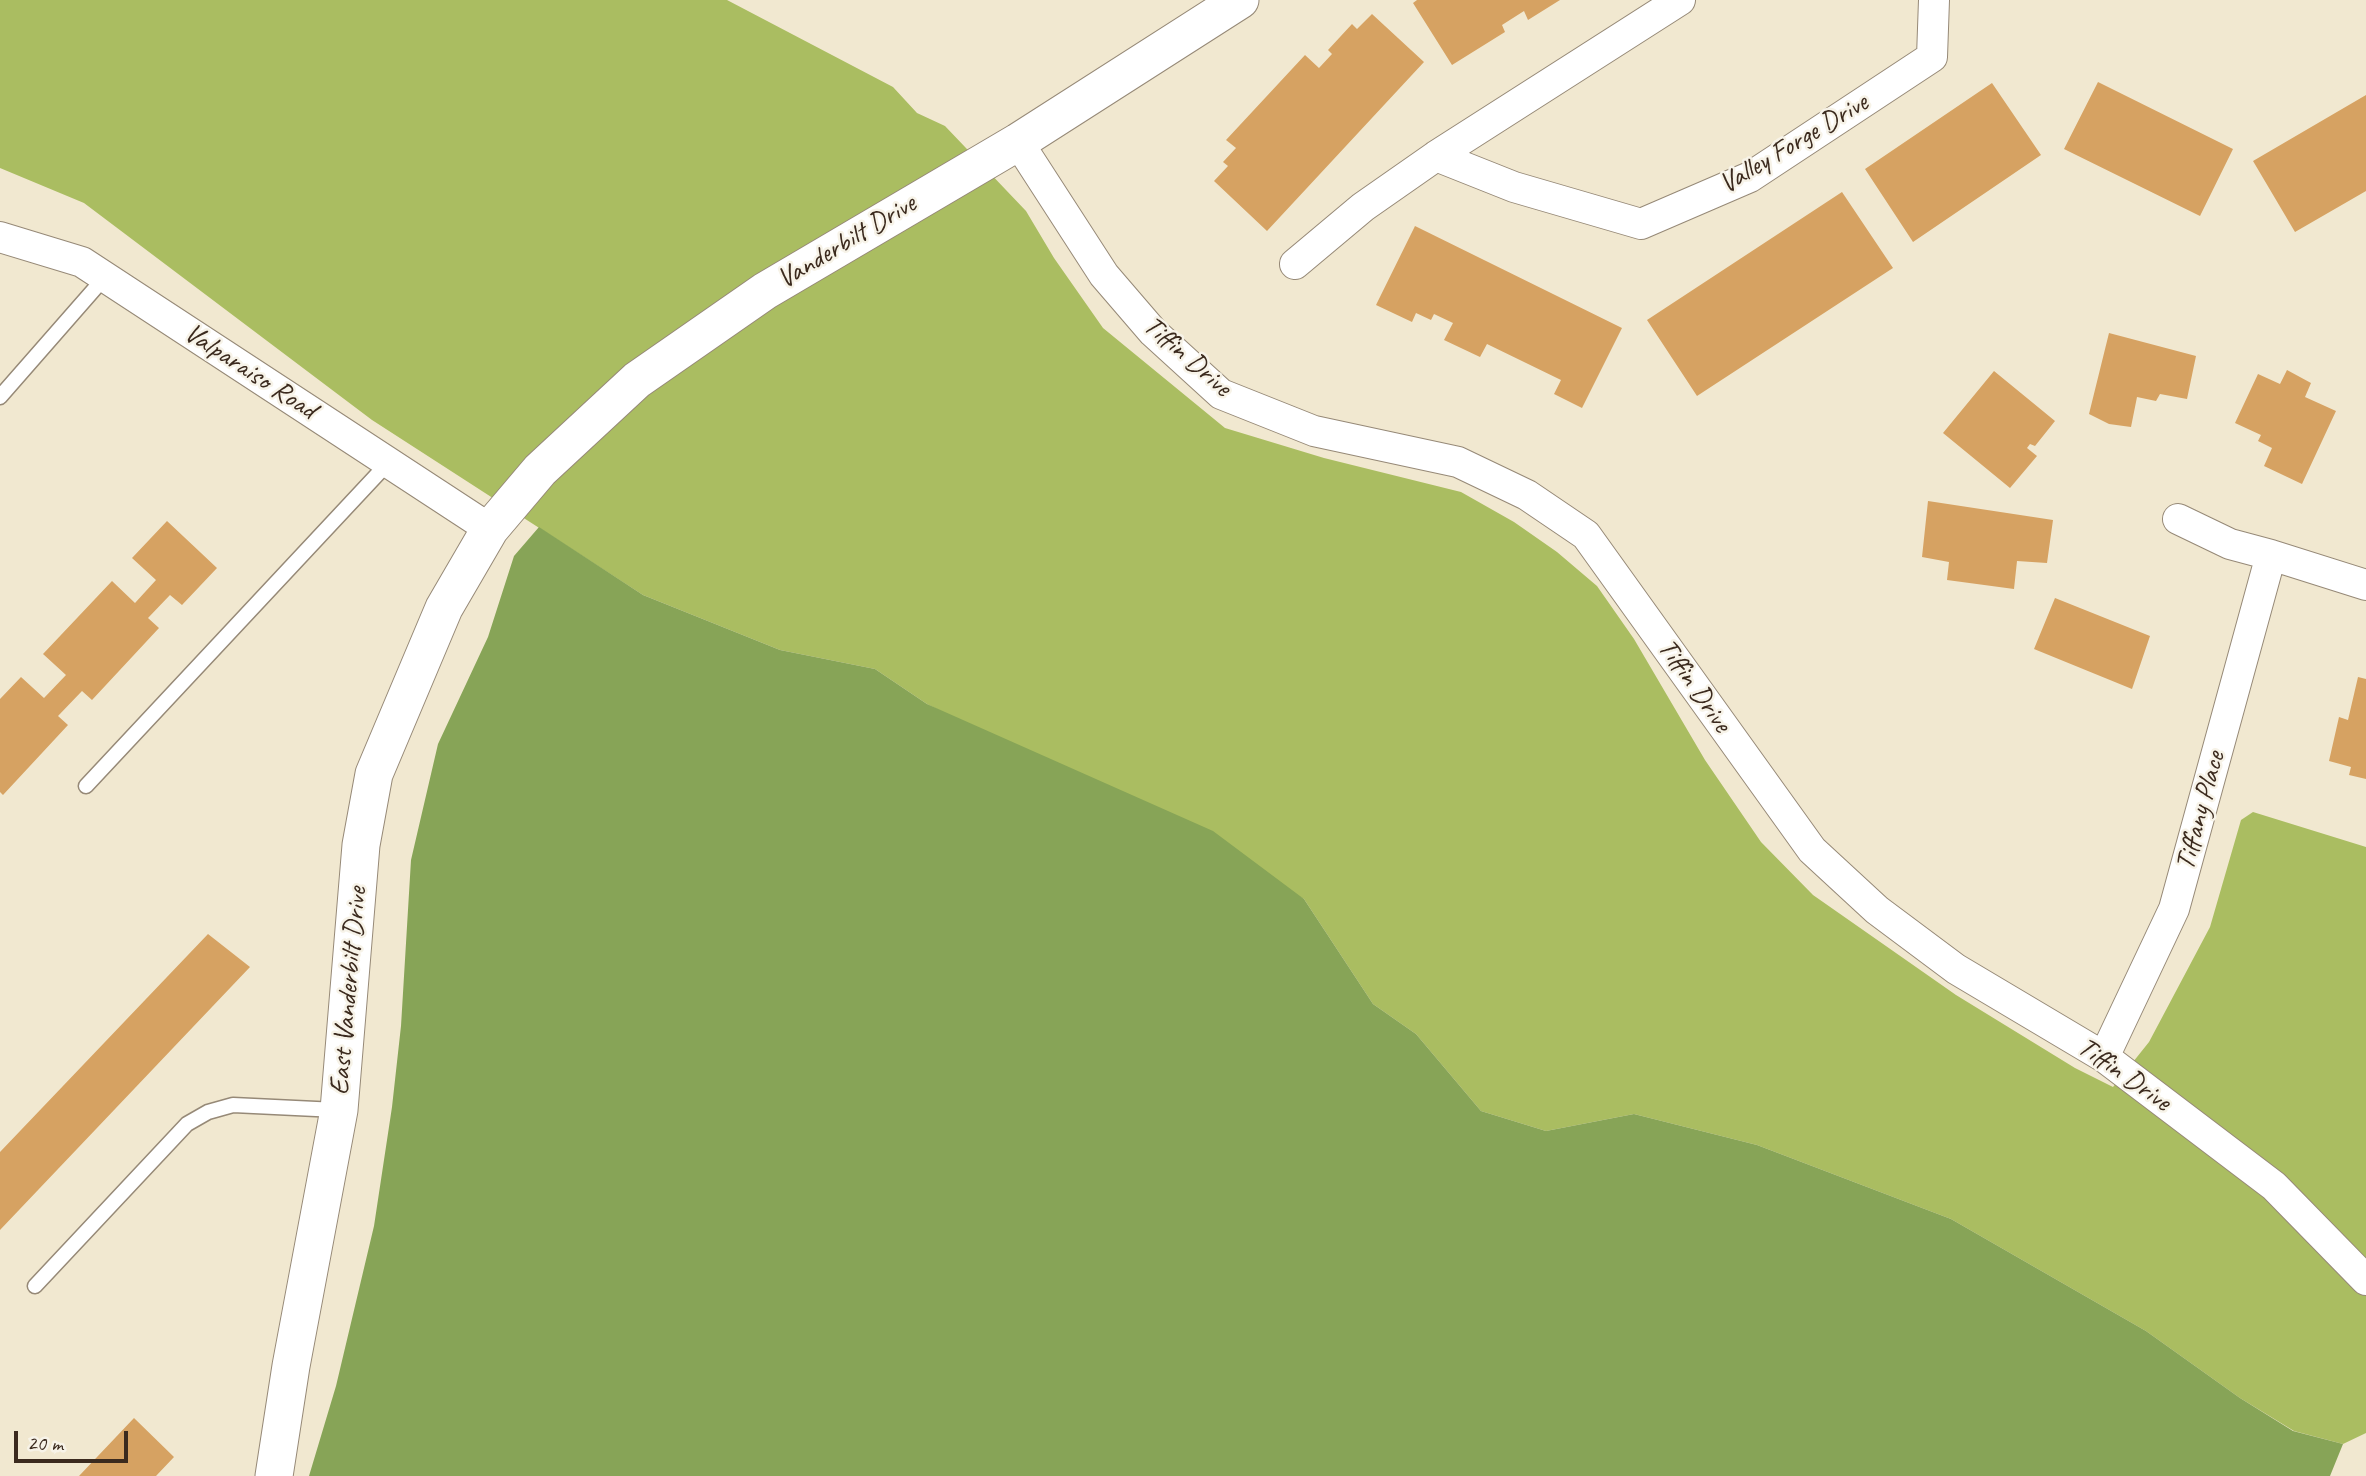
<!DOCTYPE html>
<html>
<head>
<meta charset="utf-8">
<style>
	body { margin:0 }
	#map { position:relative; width:2366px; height:1476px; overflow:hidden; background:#f1e8d0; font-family:Caveat,sans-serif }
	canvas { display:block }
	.scale { position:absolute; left:14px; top:1431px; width:114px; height:32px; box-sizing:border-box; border:4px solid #3b2a1e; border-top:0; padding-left:9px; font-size:21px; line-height:24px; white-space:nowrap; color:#3b2a1e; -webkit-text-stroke:5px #f7f3e8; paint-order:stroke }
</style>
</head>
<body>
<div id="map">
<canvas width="2366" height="1476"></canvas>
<div class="scale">20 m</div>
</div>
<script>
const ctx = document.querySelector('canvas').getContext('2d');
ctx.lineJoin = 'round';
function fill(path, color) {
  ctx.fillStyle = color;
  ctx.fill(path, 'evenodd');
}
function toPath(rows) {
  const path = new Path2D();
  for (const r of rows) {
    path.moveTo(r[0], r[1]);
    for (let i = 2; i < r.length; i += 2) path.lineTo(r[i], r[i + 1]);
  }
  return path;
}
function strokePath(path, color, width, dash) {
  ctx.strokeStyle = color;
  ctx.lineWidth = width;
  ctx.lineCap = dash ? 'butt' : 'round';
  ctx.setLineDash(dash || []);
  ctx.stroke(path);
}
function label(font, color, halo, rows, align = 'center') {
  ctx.font = font + ' Caveat,sans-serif';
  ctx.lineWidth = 5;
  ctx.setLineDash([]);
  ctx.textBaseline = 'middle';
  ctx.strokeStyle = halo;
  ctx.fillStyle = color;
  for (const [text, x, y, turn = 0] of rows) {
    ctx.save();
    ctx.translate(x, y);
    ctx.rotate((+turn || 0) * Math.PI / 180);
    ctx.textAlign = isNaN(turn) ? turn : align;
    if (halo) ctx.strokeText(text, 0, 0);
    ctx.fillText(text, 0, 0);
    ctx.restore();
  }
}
fill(toPath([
	[0,0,727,0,893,87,917,113,945,126,1026,211,1054,258,1103,328,1225,428,1324,458,1461,492,1514,522,1557,552,1597,586,1634,639,1705,760,1761,842,1813,895,1956,995,2075,1068,2113,1087,2149,1042,2210,927,2241,820,2253,812,2366,847,2366,1433,2343,1444,2294,1431,2240,1398,2146,1331,1951,1219,1757,1145,1634,1114,1546,1131,1481,1111,1416,1034,1373,1004,1304,899,927,704,875,669,780,650,643,595,372,420,84,203,0,168]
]), '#aabd61');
fill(toPath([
	[539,527,643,595,780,650,875,669,927,704,1213,831,1304,899,1373,1004,1416,1034,1481,1111,1546,1131,1634,1114,1757,1145,1951,1219,2146,1331,2240,1398,2293,1431,2343,1444,2330,1476,309,1476,336,1386,374,1226,392,1107,401,1026,411,860,438,744,488,637,514,556]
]), '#87a457');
fill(toPath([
	[1417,0,1560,0,1528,20,1524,11,1502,25,1505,32,1452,65,1413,3],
	[1372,14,1424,62,1267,231,1214,181,1228,166,1223,162,1236,148,1226,140,1305,55,1319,68,1332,54,1328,50,1352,24,1357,29],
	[2098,82,2233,149,2200,216,2064,149],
	[1992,83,2041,155,1913,242,1865,169],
	[2366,95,2366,191,2295,232,2253,161],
	[1842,192,1893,268,1697,396,1647,320],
	[1415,226,1622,328,1582,408,1554,394,1561,380,1487,344,1480,357,1444,340,1453,323,1434,314,1431,320,1416,313,1412,322,1376,305],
	[2109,333,2196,356,2187,399,2160,394,2156,401,2137,397,2131,427,2109,424,2089,414],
	[2287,370,2311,383,2305,397,2336,411,2302,484,2264,466,2272,448,2258,441,2261,435,2235,423,2258,374,2280,384],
	[1994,371,2055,421,2035,446,2030,444,2027,448,2037,456,2010,488,1943,433],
	[1928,501,2053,520,2047,563,2017,561,2014,589,1947,580,1949,562,1922,557],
	[167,521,217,568,182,605,170,595,148,618,159,628,92,700,82,691,58,716,68,725,3,795,0,792,0,699,21,677,44,698,66,675,43,654,112,581,135,603,156,580,132,558],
	[2055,598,2150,636,2132,689,2034,649],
	[2358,677,2366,679,2366,779,2349,775,2351,767,2329,761,2339,717,2348,720],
	[208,934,250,967,0,1230,0,1152],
	[134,1418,174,1457,156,1476,79,1476]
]), '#d6a262');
const service = toPath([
	[0,397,105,277],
	[86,786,388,463],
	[35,1286,187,1124,208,1112,233,1105,337,1110]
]);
const minor = toPath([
	[1018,142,1104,275,1153,332,1221,394,1314,431,1458,462,1527,495,1586,535,1812,850,1877,910,1956,969,2104,1057,2274,1186,2366,1280],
	[1436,156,1514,187,1641,224,1750,177,1932,57,1934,0],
	[0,237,82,262,490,529],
	[1295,264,1363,207,1436,156,1680,0],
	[2178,519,2230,544,2271,555,2366,585],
	[2104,1057,2174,909,2271,555]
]);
const tertiary = toPath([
	[274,1476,291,1366,339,1110,361,845,374,774,444,608,490,529,540,470,637,380,765,291,1018,142,1240,0]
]);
strokePath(service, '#968977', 17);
strokePath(minor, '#968977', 32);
strokePath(tertiary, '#968977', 39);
strokePath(service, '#fff', 14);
strokePath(minor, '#fff', 30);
strokePath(tertiary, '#fff', 37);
label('28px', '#3b2a1e', '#f7f3e8', [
	["Valley Forge Drive",1794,144,-31],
	["Vanderbilt Drive",847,242,-31],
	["Tiffin Drive",1187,357,41],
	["Valparaiso Road",250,372,33],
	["Tiffin Drive",1694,686,55],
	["Tiffany Place",2201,811,-75],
	["East Vanderbilt Drive",349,991,-85],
	["Tiffin Drive",2124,1075,35]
]);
</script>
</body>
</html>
